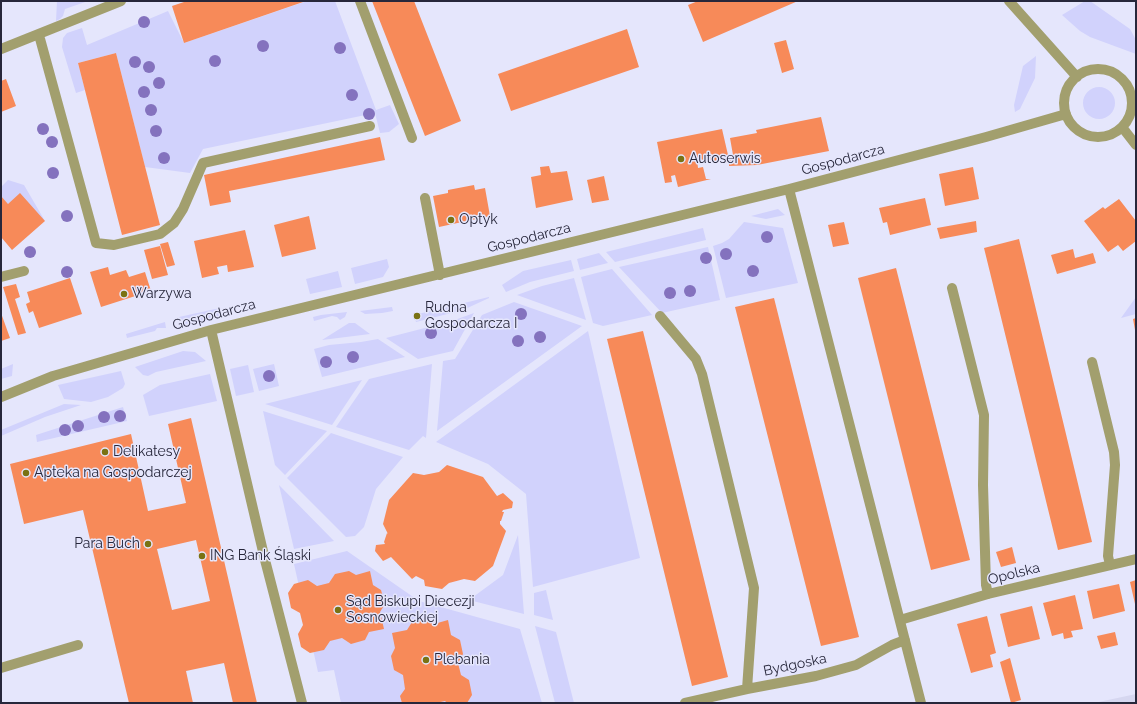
<!DOCTYPE html>
<html>
<head>
<meta charset="utf-8">
<style>
	body { margin:0 }
	#map { position:relative; width:1137px; height:704px; overflow:hidden; background:#e5e6fc; font-family:Raleway,sans-serif }
	canvas { display:block }
	.frame { position:absolute; inset:0; border:2px solid #27273b; pointer-events:none }
</style>
</head>
<body>
<div id="map">
<canvas width="1137" height="704"></canvas>
<div class="frame"></div>
</div>
<script>
const ctx = document.querySelector('canvas').getContext('2d');
ctx.lineJoin = 'round';
function fill(path, color) {
  ctx.fillStyle = color;
  ctx.fill(path, 'evenodd');
}
function toPath(rows) {
  const path = new Path2D();
  for (const r of rows) {
    if (r.length === 3) {
      path.moveTo(r[0] + r[2], r[1]);
      path.arc(r[0], r[1], r[2], 0, 2 * Math.PI);
      continue;
    }
    path.moveTo(r[0], r[1]);
    for (let i = 2; i < r.length; i += 2) path.lineTo(r[i], r[i + 1]);
  }
  return path;
}
function strokePath(path, color, width, dash) {
  ctx.strokeStyle = color;
  ctx.lineWidth = width;
  ctx.lineCap = dash ? 'butt' : 'round';
  ctx.setLineDash(dash || []);
  ctx.stroke(path);
}
function label(font, color, halo, rows, align = 'center') {
  ctx.font = font + ' Raleway,sans-serif';
  ctx.lineWidth = 3;
  ctx.setLineDash([]);
  ctx.textBaseline = 'middle';
  ctx.strokeStyle = halo;
  ctx.fillStyle = color;
  for (const [text, x, y, turn = 0] of rows) {
    ctx.save();
    ctx.translate(x, y);
    ctx.rotate((+turn || 0) * Math.PI / 180);
    ctx.textAlign = isNaN(turn) ? turn : align;
    if (halo) ctx.strokeText(text, 0, 0);
    ctx.fillText(text, 0, 0);
    ctx.restore();
  }
}
fill(toPath([
	[1136,694,1136,703,1094,703]
]), '#d6d7f0');
fill(toPath([
	[57,1,73,2,88,1,65,9,63,16,60,19,56,21],
	[307,1,335,1,376,110,390,105,399,124,389,132,380,133,375,113,203,149,190,173,145,167,116,53,78,63,85,90,76,93,62,47,63,38,67,33,82,28,87,45,168,11,184,43],
	[1085,1,1090,1,1130,29,1136,40,1136,54,1090,37,1080,31,1062,15],
	[1036,56,1035,78,1020,109,1015,112,1014,105,1023,66],
	[1099,103,16],
	[8,180,24,185,45,221,8,204,1,196,1,187],
	[778,209,785,215,766,219,751,216],
	[744,222,783,228,798,283,726,298,713,246,722,243,729,239],
	[703,228,706,240,615,262,606,252],
	[708,247,720,300,662,313,619,267],
	[599,253,608,263,580,270,577,259],
	[387,259,389,267,383,277,355,284,351,268],
	[571,260,574,271,530,282,506,292,502,285,523,271],
	[612,269,652,315,603,326,593,323,581,277],
	[338,271,342,287,310,294,306,279],
	[574,278,586,320,517,295,542,286],
	[489,297,489,298,463,310,416,322,414,315],
	[1136,297,1136,314,1121,318],
	[514,302,582,326,437,431,443,361,455,359,482,315],
	[392,307,393,311,382,313,365,314,360,311],
	[220,308,223,316,181,325,179,317],
	[347,312,345,317,340,320,337,317,332,316,314,321,313,317,321,315],
	[474,313,453,351,418,359,386,338,452,321],
	[165,322,166,328,157,328,155,331,127,338,126,334],
	[349,323,355,323,370,334,322,340],
	[588,331,640,558,533,587,526,494,488,464,436,442],
	[378,339,405,357,322,377,314,349,329,345,361,342],
	[183,351,195,352,206,361,156,372,148,376,143,375,135,367],
	[13,364,12,376,1,379,1,369],
	[274,364,279,386,259,391,253,369],
	[432,364,426,438,423,436,409,450,336,427,369,379],
	[248,365,254,392,236,396,230,369],
	[121,371,125,384,123,388,108,397,91,402,64,399,58,385],
	[210,374,217,401,149,416,143,395,160,385],
	[362,380,332,425,265,404],
	[64,404,81,405,45,417,1,436,1,430],
	[123,407,127,421,37,442,36,435],
	[263,411,327,431,285,475,275,465],
	[331,433,403,457,376,489,364,527,355,536,346,537,287,478],
	[279,485,334,541,294,549],
	[518,535,524,614,469,600,503,575],
	[347,551,419,601,520,629,542,703,341,703,334,670,318,672,294,564],
	[546,590,553,620,534,615,534,593],
	[535,626,556,632,574,703,555,703]
]), '#d1d2fc');
fill(toPath([
	[187,1,306,1,184,43,172,6],
	[372,1,414,1,461,121,425,136],
	[698,1,798,1,703,42,688,5],
	[627,29,639,67,511,111,498,74],
	[786,40,794,69,782,73,774,43],
	[116,53,160,225,122,235,78,63],
	[6,79,16,106,1,112,1,81],
	[821,117,829,151,757,165,729,166,729,163,697,159,698,168,703,167,706,179,711,179,678,187,675,175,671,176,672,182,665,183,657,142,722,129,728,155,733,155,730,138,757,133,756,130],
	[380,137,385,160,229,191,231,202,210,206,204,175],
	[549,166,551,173,567,171,573,200,536,208,531,177,541,175,540,167],
	[973,167,979,199,945,206,939,174],
	[604,176,609,200,592,203,587,180],
	[474,185,475,190,485,188,490,216,439,227,433,196,448,193,448,190],
	[20,193,45,221,12,250,1,237,1,196,8,204],
	[925,198,931,225,890,235,887,222,883,223,879,208],
	[1119,199,1136,221,1136,241,1123,251,1118,245,1108,252,1084,221,1103,207,1105,209],
	[309,216,316,249,282,257,274,225],
	[976,221,977,232,940,239,937,228],
	[844,222,849,244,833,247,828,225],
	[245,230,254,267,228,272,227,265,217,267,219,274,202,278,194,241],
	[1019,239,1092,542,1058,550,984,248],
	[168,242,175,265,167,267,160,244],
	[160,246,168,275,152,279,144,250],
	[1073,249,1075,258,1093,253,1096,263,1057,274,1051,255],
	[108,267,110,275,126,270,129,277,145,272,151,291,101,307,90,272],
	[896,268,970,560,931,570,858,278],
	[70,278,82,314,39,328,33,311,29,313,26,304,30,302,27,292],
	[16,284,20,297,15,299,26,333,18,335,3,287],
	[774,298,859,637,821,646,735,307],
	[1,313,10,338,1,341],
	[1136,318,1136,330,1135,330,1133,319],
	[643,331,728,677,692,686,607,339],
	[191,418,257,703,233,703,224,663,186,671,193,703,129,703,83,510,24,524,10,464,131,434,148,511,186,503,168,424],
	[196,540,210,601,172,610,157,549],
	[447,465,483,477,497,496,503,493,513,502,512,508,503,510,502,512,504,512,501,521,500,521,500,524,506,531,493,566,475,581,464,579,449,583,442,589,425,586,424,580,416,576,412,579,391,557,383,561,375,551,376,545,385,544,384,542,387,533,388,534,383,524,389,500,413,473,424,475,439,472],
	[1012,547,1016,563,1001,567,996,552],
	[349,571,356,575,370,571,373,585,381,590,385,604,380,612,384,629,369,632,365,640,351,644,342,638,330,641,324,650,310,653,301,647,298,634,303,625,300,613,291,608,288,593,294,584,308,580,317,586,329,583,335,574],
	[1136,580,1136,604,1135,604,1130,582],
	[1119,584,1125,611,1093,619,1087,591],
	[1075,595,1083,629,1071,631,1073,637,1064,639,1063,633,1052,636,1043,603],
	[1032,606,1040,639,1008,647,1000,614],
	[987,616,996,653,990,655,993,667,971,673,957,624],
	[426,618,434,624,448,620,451,635,460,640,463,654,458,663,461,675,469,680,472,695,467,703,447,703,445,701,436,703,402,703,400,696,405,689,403,675,394,670,391,656,395,648,392,633,407,630,412,622],
	[1115,632,1118,645,1101,649,1097,636],
	[1010,658,1021,700,1011,703,1000,662]
]), '#f78a59');
strokePath(toPath([
	[360,1,412,138],
	[1009,1,1077,77],
	[39,35,96,243,114,245,139,239,160,234,174,223,183,209,203,163,370,126],
	[1,49,121,1],
	[1098,103,34],
	[1122,127,1136,145],
	[789,189,921,703],
	[425,198,440,275],
	[1,277,24,271],
	[952,288,984,415,983,485,986,585,988,594],
	[660,316,696,359,702,374,754,588,747,689],
	[211,330,265,560,302,703],
	[1092,362,1114,452,1115,465,1108,556,1110,565],
	[1,397,53,376,211,330,789,189,986,137,1066,114],
	[900,620,988,594,1136,559],
	[1,668,78,645],
	[685,703,747,689,816,676,856,665,892,645,905,640]
]), '#a29f6e', 10);
ctx.fillStyle = '#8472be';
for (const [x, y] of [
	[144,22],
	[263,46],
	[340,48],
	[215,61],
	[135,62],
	[149,67],
	[159,83],
	[144,92],
	[352,95],
	[151,110],
	[369,114],
	[43,129],
	[156,131],
	[52,142],
	[164,158],
	[53,173],
	[67,216],
	[767,237],
	[30,252],
	[726,254],
	[706,258],
	[753,271],
	[67,272],
	[690,291],
	[670,293],
	[521,314],
	[431,333],
	[540,337],
	[518,341],
	[353,357],
	[326,362],
	[269,376],
	[120,416],
	[104,417],
	[78,426],
	[65,430]
]) {
  ctx.beginPath();
  ctx.arc(x, y, 6, 0, 2 * Math.PI);
  ctx.fill();
}
for (const [x, y, r, color] of [
	[681,159,4,"#7a7213"],
	[451,220,4,"#7a7213"],
	[124,294,4,"#7a7213"],
	[417,316,4,"#7a7213"],
	[105,452,4,"#7a7213"],
	[26,473,4,"#7a7213"],
	[148,544,4,"#7a7213"],
	[202,556,4,"#7a7213"],
	[338,610,4,"#7a7213"],
	[426,660,4,"#7a7213"]
]) {
  const dot = new Path2D();
  dot.arc(x, y, r, 0, 2 * Math.PI);
  ctx.fillStyle = color;
  ctx.fill(dot);
  strokePath(dot, '#e5e6fc', 1.5);
}
label('14px', '#27273b', '#e5e6fc', [
	["Autoserwis",689,159],
	["Optyk",459,220],
	["Warzywa",132,294],
	["Rudna",425,308],
	["Gospodarcza I",425,324],
	["Delikatesy",113,452],
	["Apteka na Gospodarczej",34,473],
	["Para Buch",140,544,"right"],
	["ING Bank Śląski",210,556],
	["Sąd Biskupi Diecezji",346,602],
	["Sosnowieckiej",346,618],
	["Plebania",434,660]
], 'left');
label('14px', '#27273b', '#e5e6fc', [
	["Gospodarcza",843,160,-15],
	["Gospodarcza",529,238,-14],
	["Gospodarcza",214,315,-15],
	["Opolska",1014,574,-14],
	["Bydgoska",795,665,-12]
]);
</script>
</body>
</html>
